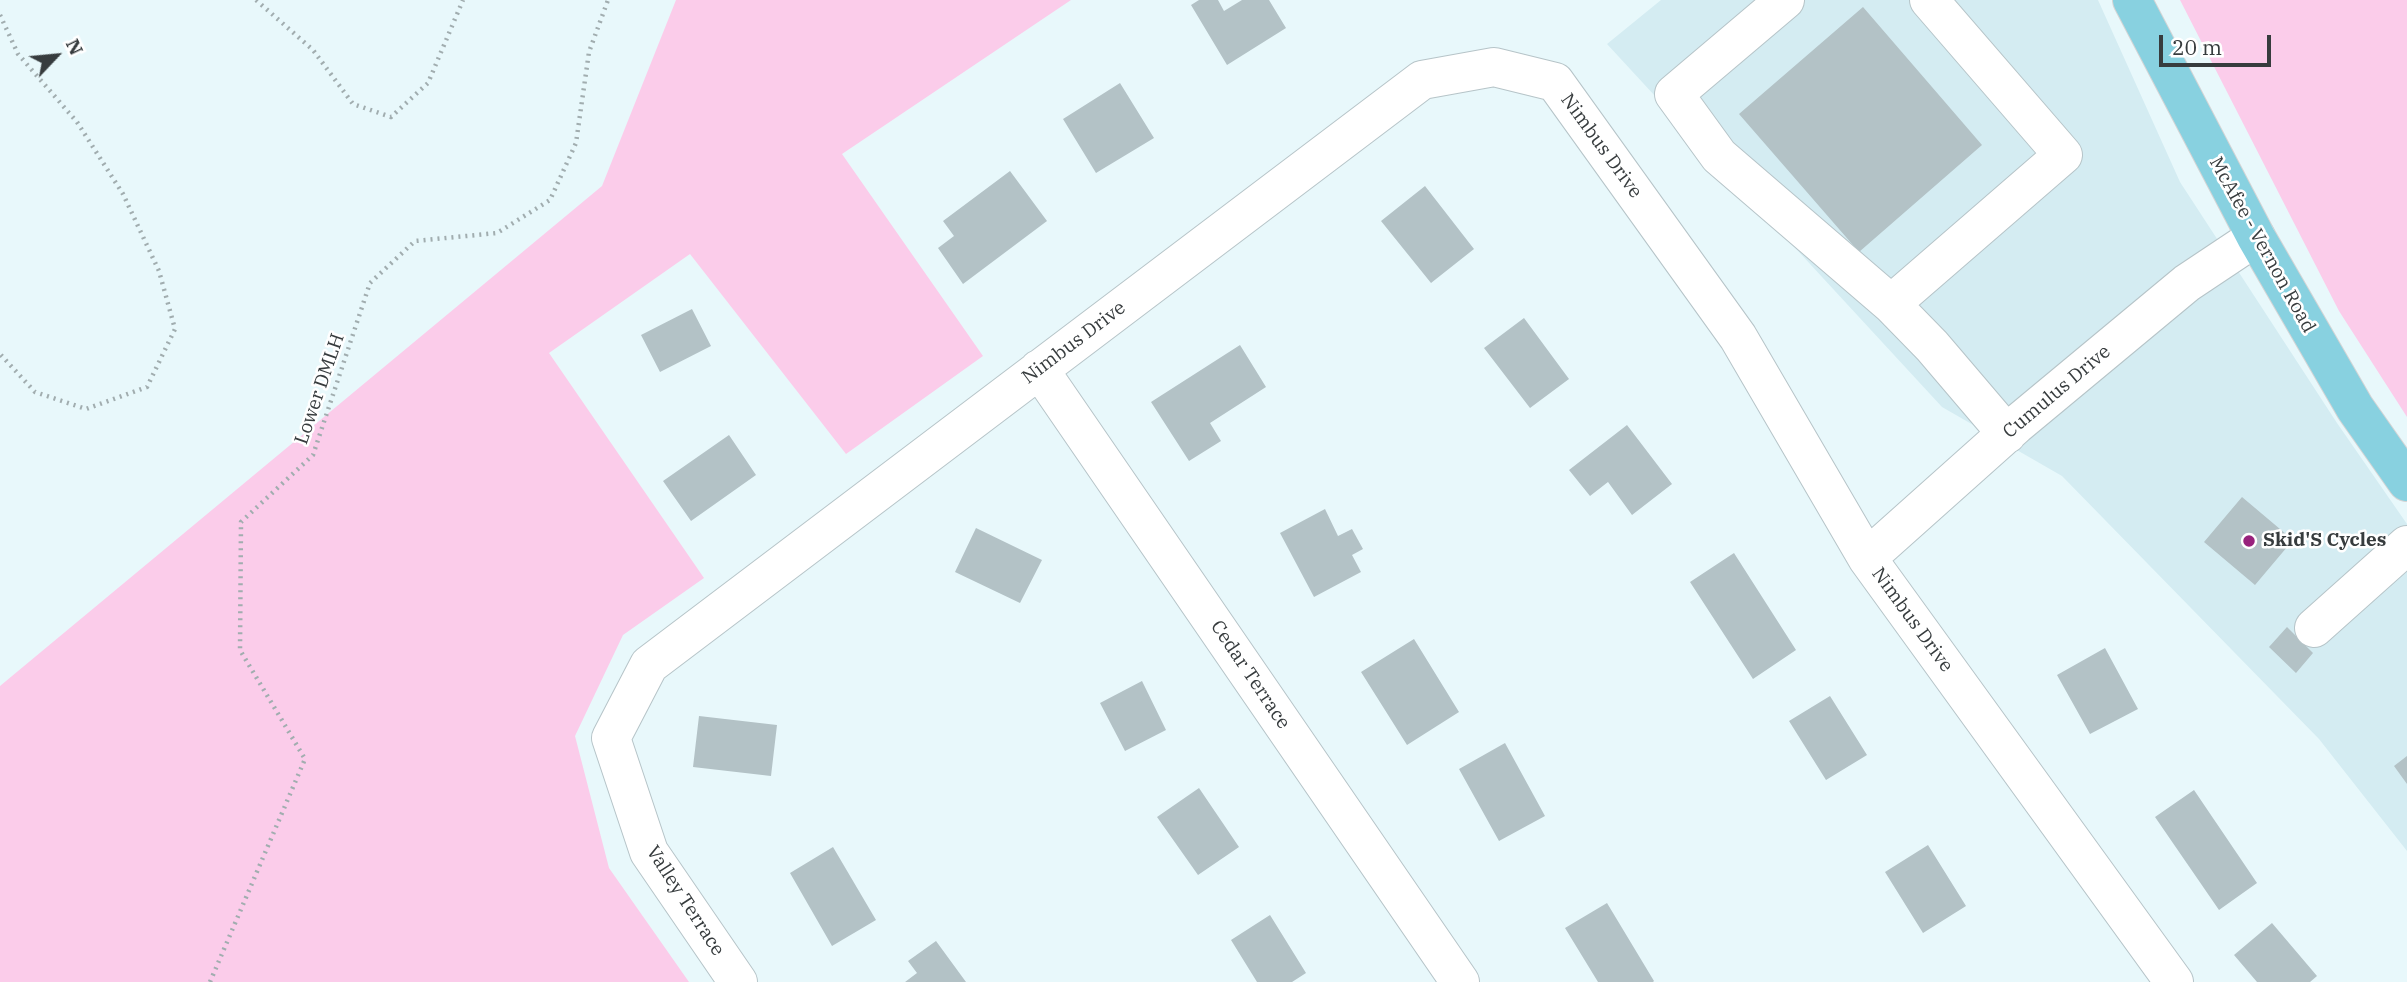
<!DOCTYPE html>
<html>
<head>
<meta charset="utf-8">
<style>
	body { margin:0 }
	#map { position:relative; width:2407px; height:982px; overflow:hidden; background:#e8f8fb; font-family:"IBM Plex Serif",serif }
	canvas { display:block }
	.north { position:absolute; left:21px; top:21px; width:70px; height:70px; -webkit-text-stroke:5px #fff; paint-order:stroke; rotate:64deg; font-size:19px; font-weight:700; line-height:28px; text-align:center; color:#373c3e }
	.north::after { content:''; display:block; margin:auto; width:24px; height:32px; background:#373c3e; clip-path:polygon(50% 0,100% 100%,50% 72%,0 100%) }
	.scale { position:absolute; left:2159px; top:35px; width:112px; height:32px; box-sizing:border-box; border:4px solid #373c3e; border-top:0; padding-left:9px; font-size:21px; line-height:24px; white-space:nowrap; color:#373c3e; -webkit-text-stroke:5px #fff; paint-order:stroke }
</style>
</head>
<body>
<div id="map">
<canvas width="2407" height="982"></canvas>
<div class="north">N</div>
<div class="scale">20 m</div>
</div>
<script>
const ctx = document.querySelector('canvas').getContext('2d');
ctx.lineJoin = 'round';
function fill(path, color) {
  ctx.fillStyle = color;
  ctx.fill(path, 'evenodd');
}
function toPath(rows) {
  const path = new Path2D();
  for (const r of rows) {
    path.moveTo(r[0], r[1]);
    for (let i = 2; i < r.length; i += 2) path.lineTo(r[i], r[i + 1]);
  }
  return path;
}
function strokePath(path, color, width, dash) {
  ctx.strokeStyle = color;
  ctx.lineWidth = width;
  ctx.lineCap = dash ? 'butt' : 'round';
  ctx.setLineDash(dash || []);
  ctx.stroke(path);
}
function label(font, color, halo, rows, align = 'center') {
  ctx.font = font + ' "IBM Plex Serif",serif';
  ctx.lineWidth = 5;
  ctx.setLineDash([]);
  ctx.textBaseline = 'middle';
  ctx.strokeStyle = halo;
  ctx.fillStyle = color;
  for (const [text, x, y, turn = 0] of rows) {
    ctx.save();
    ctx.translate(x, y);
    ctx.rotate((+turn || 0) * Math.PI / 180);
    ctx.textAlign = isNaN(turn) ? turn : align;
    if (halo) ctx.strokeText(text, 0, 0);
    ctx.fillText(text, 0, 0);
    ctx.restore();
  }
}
fill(toPath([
	[1661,0,2098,0,2180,182,2337,423,2407,524,2407,851,2319,739,2062,476,1942,407,1607,44]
]), '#d4ecf2');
fill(toPath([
	[676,0,1071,0,842,154,983,356,846,454,690,254,549,353,704,578,623,635,575,736,609,868,689,982,0,982,0,686,602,186],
	[2180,0,2407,0,2407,417,2339,311]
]), '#fbccea');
fill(toPath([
	[1199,0,1218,0,1224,11,1242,0,1269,0,1286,28,1227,65,1191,5],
	[1863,7,1982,145,1859,252,1739,114],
	[1120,83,1154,138,1096,173,1063,119],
	[1010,171,1047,221,963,284,938,248,954,236,943,221],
	[1425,186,1474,249,1431,283,1381,221],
	[692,309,711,346,660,372,641,335],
	[1524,318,1569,379,1530,408,1484,348],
	[1240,345,1266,387,1210,423,1221,441,1189,461,1151,402],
	[1627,425,1672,484,1632,515,1608,482,1590,496,1569,470],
	[729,435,756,475,691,521,663,481],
	[2242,497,2293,540,2255,585,2204,542],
	[1325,509,1338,536,1352,529,1363,549,1352,555,1361,572,1314,597,1280,533],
	[976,528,1042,560,1020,603,955,572],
	[1734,553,1796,650,1753,679,1690,582],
	[2287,627,2313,653,2296,673,2269,647],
	[1414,639,1459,712,1407,745,1361,672],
	[2105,648,2138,709,2090,734,2057,675],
	[1142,681,1166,730,1125,751,1100,703],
	[1830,696,1867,755,1826,780,1789,721],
	[699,716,777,725,771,776,693,767],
	[1505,743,1545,816,1499,841,1459,769],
	[2407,756,2407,784,2394,766],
	[1199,788,1239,847,1198,875,1157,817],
	[2194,790,2257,883,2219,910,2155,817],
	[1928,845,1966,906,1923,933,1885,872],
	[833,847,876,920,832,946,790,873],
	[1607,903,1654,981,1653,982,1598,982,1565,928],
	[1270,915,1306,973,1292,982,1257,982,1231,940],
	[2272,923,2317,976,2310,982,2257,982,2234,955],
	[936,941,966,982,905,982,917,973,908,961]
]), '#b3c2c6');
const minor = toPath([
	[1785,0,1674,94,1719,156,1891,304,1932,346,2007,434],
	[1891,304,2063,155,1929,0],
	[1039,369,1460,982],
	[1867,558,2016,425,2187,283,2256,237],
	[2314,628,2407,545],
	[738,982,649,852,611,738,649,665,1422,80,1494,67,1555,82,1738,337,1867,558,2174,982]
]);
const major = toPath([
	[2132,0,2256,237,2355,408,2407,482]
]);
strokePath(minor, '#b6c4c8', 40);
strokePath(major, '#d3d4d5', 40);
strokePath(toPath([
	[256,0,313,50,353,104,391,117,428,83,463,0],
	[0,15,18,54,77,122,123,194,159,271,175,329,147,387,86,409,35,392,0,354],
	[210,982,305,759,240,650,241,522,313,455,370,283,415,241,497,233,550,200,576,143,589,52,608,0]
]), '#a1adaf', 4.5, [2, 5]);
strokePath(minor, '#fff', 38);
strokePath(major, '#88d1e0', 38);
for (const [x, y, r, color] of [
	[2249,541,7,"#98217c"]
]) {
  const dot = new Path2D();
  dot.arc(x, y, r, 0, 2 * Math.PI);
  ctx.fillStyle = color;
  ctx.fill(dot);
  strokePath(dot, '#fff', 2.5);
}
label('19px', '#373c3e', '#fff', [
	["Nimbus Drive",1601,146,54],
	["McAfee - Vernon Road",2262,245,61],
	["Nimbus Drive",1074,343,-37],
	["Lower DMLH",320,389,-71],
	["Cumulus Drive",2057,392,-40],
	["Nimbus Drive",1912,620,54],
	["Cedar Terrace",1250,675,56],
	["Valley Terrace",685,901,57]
]);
label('bold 19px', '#373c3e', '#fff', [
	["Skid'S Cycles",2263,541]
], 'left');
</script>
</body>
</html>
